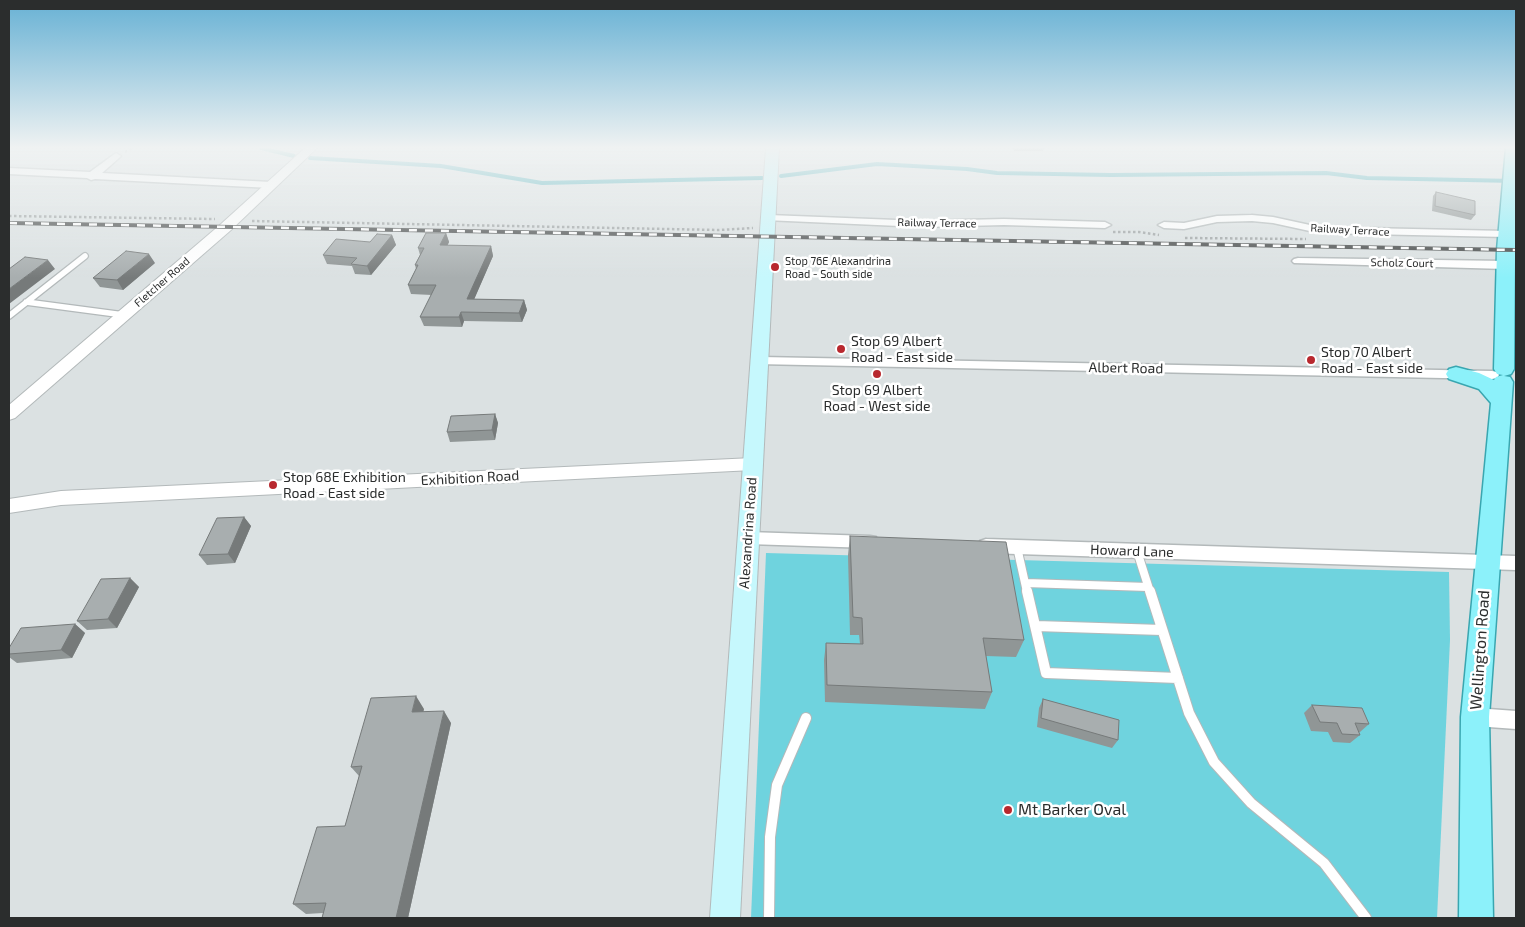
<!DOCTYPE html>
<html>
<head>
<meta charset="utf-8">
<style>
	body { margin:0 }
	#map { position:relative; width:1525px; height:927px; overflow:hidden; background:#dbe1e2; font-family:"Exo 2",sans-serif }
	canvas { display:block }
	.frame { position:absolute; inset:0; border:10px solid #2b2d2d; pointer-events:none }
</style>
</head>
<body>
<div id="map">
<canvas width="1525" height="927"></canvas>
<div class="frame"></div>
</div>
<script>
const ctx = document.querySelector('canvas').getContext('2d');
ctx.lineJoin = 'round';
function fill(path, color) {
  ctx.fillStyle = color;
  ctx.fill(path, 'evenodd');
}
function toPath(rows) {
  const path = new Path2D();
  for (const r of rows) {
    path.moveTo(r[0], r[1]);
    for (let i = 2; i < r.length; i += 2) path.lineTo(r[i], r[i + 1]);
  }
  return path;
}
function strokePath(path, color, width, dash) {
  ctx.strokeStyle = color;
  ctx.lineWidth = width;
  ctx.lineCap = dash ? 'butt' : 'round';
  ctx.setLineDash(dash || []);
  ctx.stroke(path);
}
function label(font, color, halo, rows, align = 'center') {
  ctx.font = font + ' "Exo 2",sans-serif';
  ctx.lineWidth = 5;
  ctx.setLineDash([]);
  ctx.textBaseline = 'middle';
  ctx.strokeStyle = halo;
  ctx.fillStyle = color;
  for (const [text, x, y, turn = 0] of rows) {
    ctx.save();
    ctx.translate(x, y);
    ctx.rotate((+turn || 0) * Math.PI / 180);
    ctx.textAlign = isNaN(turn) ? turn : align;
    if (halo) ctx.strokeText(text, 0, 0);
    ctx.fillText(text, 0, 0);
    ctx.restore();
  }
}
fill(toPath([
	[766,553,1449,572,1450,640,1437,918,751,918]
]), '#6fd3de');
strokePath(toPath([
	[261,148,294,156],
	[310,158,441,166,542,183,762,178],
	[781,176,877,164,967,169,997,173,1111,175,1326,173,1367,178,1516,181]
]), '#45acb7', 4);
const serviceFar2 = toPath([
	[26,302,124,315],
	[9,316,85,256]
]);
const serviceFar1 = toPath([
	[1017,547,1027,592],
	[1137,551,1150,592],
	[1026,583,1148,587]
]);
const service = toPath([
	[1027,591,1046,673,1178,678],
	[1150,591,1189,713,1214,762,1251,803,1324,863,1366,918],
	[1036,626,1162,630],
	[769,918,770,837,777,785,806,718]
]);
const minor = toPath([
	[116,153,121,156,119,158,102,173,271,182,276,185,271,188,95,179,91,180,87,178,9,174,9,168,90,172,116,153],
	[769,215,922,221,1004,219,1105,222,1111,225,1105,228,1004,225,922,227,765,220,764,218,769,215],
	[1252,215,1273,217,1319,227,1507,231,1513,234,1507,237,1319,233,1273,223,1252,221,1217,222,1184,229,1164,228,1158,225,1164,222,1184,223,1217,216,1252,215],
	[1298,258,1506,261,1512,265,1506,269,1294,263,1292,261,1294,259,1298,258],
	[761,357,1492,371,1497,372,1499,375,1497,378,1492,379,756,364,754,361,761,357],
	[748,532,870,536,876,537,878,542,876,547,870,548,748,544,742,543,740,538,742,533,748,532],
	[986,539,1516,556,1516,570,986,553,980,551,978,546,980,541,986,539],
	[1475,708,1516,711,1516,729,1475,726,1468,723,1465,717,1468,711,1475,708]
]);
const tertiary = toPath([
	[305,148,317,148,231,230,15,418,9,420,9,405,221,224,305,148],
	[753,458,759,459,762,464,759,469,753,470,61,505,9,513,9,499,61,491,753,458]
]);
const secondary = toPath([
	[766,148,779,148,740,918,710,918,766,148]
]);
const primary = toPath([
	[1506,148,1516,148,1514,369,1511,374,1504,376,1510,377,1513,382,1489,717,1493,918,1459,918,1461,717,1491,403,1479,389,1449,379,1446,374,1449,369,1456,367,1479,373,1494,380,1496,377,1503,375,1497,374,1494,369,1497,250,1506,148]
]);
strokePath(serviceFar2, '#b3b9ba', 8);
strokePath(serviceFar1, '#b3b9ba', 10);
strokePath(service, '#b3b9ba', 12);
strokePath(minor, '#b3b9ba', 3);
strokePath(tertiary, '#b3b9ba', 2);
strokePath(secondary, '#b3b9ba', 2);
strokePath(primary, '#39a6b0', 3);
strokePath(toPath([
	[125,152,133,148],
	[9,216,215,219],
	[252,221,719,230,753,228],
	[1113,232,1139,232,1159,235],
	[1185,238,1306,239]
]), '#9a9fa0', 2.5, [2.5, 2.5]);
strokePath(serviceFar2, '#fff', 5.5);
strokePath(serviceFar1, '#fff', 8);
strokePath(service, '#fff', 10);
fill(minor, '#fff');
fill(tertiary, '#fff');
fill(secondary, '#c6f8fd');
fill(primary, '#8cf1fa');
const rail = toPath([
	[9,223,1516,250]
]);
strokePath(rail, '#444747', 4);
strokePath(rail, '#fff', 2.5, [8]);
fill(toPath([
	[1013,148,1044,148,1043,151,1014,151],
	[1436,192,1475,215,1471,220,1432,211,1433,196],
	[446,233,449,242,447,246,491,246,493,256,474,299,524,300,527,310,522,322,464,321,462,327,424,326,420,317,432,295,411,294,408,285,416,269,415,265,420,255,418,248],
	[392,235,396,245,371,275,355,274,352,266,327,264,323,255,370,242],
	[155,263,123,290,100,287,93,278],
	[495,414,498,423,495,440,450,442,447,432],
	[244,517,251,526,235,563,207,565,199,555],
	[850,536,1024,640,1016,657,986,656,992,692,985,709,825,702,824,660,826,643,860,644,859,635,850,635,848,555],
	[130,578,139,587,117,628,87,630,77,621],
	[75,624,85,633,72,658,17,663,9,657,9,648],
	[1043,699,1118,740,1112,748,1037,727,1039,708],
	[1312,705,1369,724,1360,732,1359,732,1360,735,1350,743,1333,742,1328,732,1311,731,1304,713],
	[424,709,423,712,451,723,408,918,322,918,323,913,306,914,293,904,345,826,359,776,351,767]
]), '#909696');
fill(toPath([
	[446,233,449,242,443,255,440,245],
	[392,235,396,245,371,275,367,266],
	[491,246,493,256,470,309,467,299],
	[149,254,155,263,123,290,117,280],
	[48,260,55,269,9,304,9,289],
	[524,300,527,310,522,322,519,313],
	[461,312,464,321,462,327,459,317],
	[495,414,498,423,495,440,492,430],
	[244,517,251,526,235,563,228,554],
	[130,578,139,587,117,628,108,619],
	[75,624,85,633,72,658,61,650],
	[416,696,424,709,420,725,412,712],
	[444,711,451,723,408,918,396,918]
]), '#767a7a');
const building = toPath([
	[1436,192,1475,201,1475,215,1435,206,1436,192],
	[426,233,446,233,440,245,491,246,467,299,524,300,519,313,461,312,459,317,420,317,436,285,408,285,418,265,415,265,424,248,418,248,426,233],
	[377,234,392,235,367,266,351,264,357,258,323,255,336,239,370,242,377,234],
	[126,251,149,254,117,280,93,278,126,251],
	[25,257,48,260,9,289,9,269,25,257],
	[495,414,492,430,447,432,451,416,495,414],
	[244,517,228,554,199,555,217,518,244,517],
	[850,536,1006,542,1024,640,983,638,992,692,827,685,826,643,863,644,862,618,853,617,850,536],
	[130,578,108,619,77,621,101,579,130,578],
	[75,624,61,650,9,654,9,648,21,628,75,624],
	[416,696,412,712,444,711,396,918,322,918,326,903,293,904,317,827,345,826,362,766,351,767,371,698,416,696],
	[1043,699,1119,720,1118,740,1041,718,1043,699],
	[1312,705,1362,708,1369,724,1355,723,1360,735,1342,734,1337,723,1320,722,1312,705]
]);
fill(building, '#a8aeaf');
strokePath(building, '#767a7a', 1);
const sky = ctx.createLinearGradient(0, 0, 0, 278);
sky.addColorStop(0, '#67b1d4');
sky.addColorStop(0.53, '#eff2f2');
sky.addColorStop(1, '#eff2f200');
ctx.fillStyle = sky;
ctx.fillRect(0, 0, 1525, 278);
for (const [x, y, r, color] of [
	[775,267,5,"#b8282e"],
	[841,349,5,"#b8282e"],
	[1311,360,5,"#b8282e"],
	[877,374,5,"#b8282e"],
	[273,485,5,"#b8282e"],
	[1008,810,5,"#b8282e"]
]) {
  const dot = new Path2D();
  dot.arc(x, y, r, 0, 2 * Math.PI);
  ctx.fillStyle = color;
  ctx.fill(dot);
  strokePath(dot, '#fff', 2);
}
label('11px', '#2b2d2d', '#fff', [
	["Railway Terrace",937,223,1],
	["Railway Terrace",1350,230,3],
	["Scholz Court",1402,263,1],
	["Fletcher Road",162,282,-41]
]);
label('11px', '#2b2d2d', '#fff', [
	["Stop 76E Alexandrina",785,261],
	["Road - South side",785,274]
], 'left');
label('14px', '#2b2d2d', '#fff', [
	["Stop 69 Albert",851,341],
	["Road - East side",851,357],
	["Stop 70 Albert",1321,352],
	["Road - East side",1321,368],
	["Stop 69 Albert",877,390,"center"],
	["Road - West side",877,406,"center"],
	["Stop 68E Exhibition",283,477],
	["Road - East side",283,493]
], 'left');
label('14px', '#2b2d2d', '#fff', [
	["Albert Road",1126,368,1],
	["Exhibition Road",470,478,-3],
	["Alexandrina Road",748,533,-86],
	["Howard Lane",1132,551,2]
]);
label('16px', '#2b2d2d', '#fff', [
	["Wellington Road",1480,650,-86]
]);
label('16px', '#2b2d2d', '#fff', [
	["Mt Barker Oval",1018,810]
], 'left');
</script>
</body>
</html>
